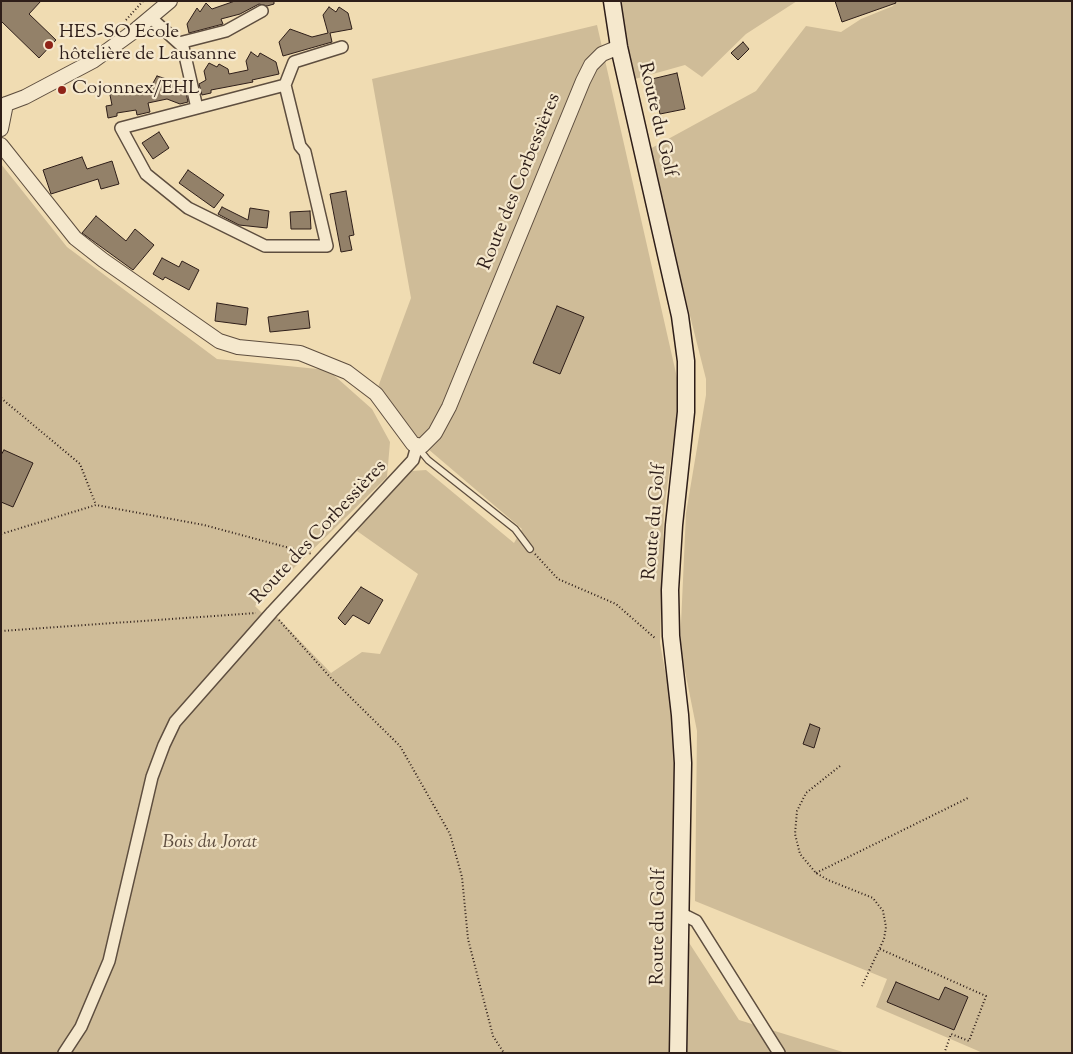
<!DOCTYPE html>
<html>
<head>
<meta charset="utf-8">
<style>
	body { margin:0 }
	#map { position:relative; width:1073px; height:1054px; overflow:hidden; background:#f0dcb2; font-family:"Sorts Mill Goudy",serif }
	canvas { display:block }
	.frame { position:absolute; inset:0; border:2px solid #2e1e19; pointer-events:none }
</style>
</head>
<body>
<div id="map">
<canvas width="1073" height="1054"></canvas>
<div class="frame"></div>
</div>
<script>
const ctx = document.querySelector('canvas').getContext('2d');
ctx.lineJoin = 'round';
function fill(path, color) {
  ctx.fillStyle = color;
  ctx.fill(path, 'evenodd');
}
function toPath(rows) {
  const path = new Path2D();
  for (const r of rows) {
    path.moveTo(r[0], r[1]);
    for (let i = 2; i < r.length; i += 2) path.lineTo(r[i], r[i + 1]);
  }
  return path;
}
function strokePath(path, color, width, dash) {
  ctx.strokeStyle = color;
  ctx.lineWidth = width;
  ctx.lineCap = dash ? 'butt' : 'round';
  ctx.setLineDash(dash || []);
  ctx.stroke(path);
}
function label(font, color, halo, rows, align = 'center') {
  ctx.font = font + ' "Sorts Mill Goudy",serif';
  ctx.lineWidth = 4.5;
  ctx.setLineDash([]);
  ctx.textBaseline = 'middle';
  ctx.strokeStyle = halo;
  ctx.fillStyle = color;
  for (const [text, x, y, turn = 0] of rows) {
    ctx.save();
    ctx.translate(x, y);
    ctx.rotate((+turn || 0) * Math.PI / 180);
    ctx.textAlign = isNaN(turn) ? turn : align;
    if (halo) ctx.strokeText(text, 0, 0);
    ctx.fillText(text, 0, 0);
    ctx.restore();
  }
}
fill(toPath([
	[622,1,797,1,746,34,702,77,685,65,635,79,622,20],
	[896,1,1072,1,1072,1053,983,1053,876,1007,887,979,695,901,697,731,680,646,686,513,706,395,706,379,648,150,756,91,806,26,841,32,861,19,893,6],
	[597,25,680,391,664,510,660,643,676,732,675,921,739,1020,846,1053,1,1053,1,164,67,247,217,359,328,370,372,409,390,442,387,477,255,606,271,622,276,616,331,673,362,652,380,654,418,574,357,531,411,471,426,470,514,543,522,529,421,443,378,387,411,298,372,79]
]), '#cfbc98');
const building = toPath([
	[1,1,41,1,29,14,56,40,39,58,1,21,1,1],
	[235,1,274,1,274,4,267,6,259,4,240,14,221,19,223,24,189,33,187,24,197,8,200,12,206,3,212,9,235,1],
	[835,1,895,1,896,3,842,22,835,1],
	[329,7,336,12,339,7,348,13,352,29,330,33,332,42,283,56,279,42,290,29,312,37,328,33,323,15,329,7],
	[743,42,749,49,738,60,731,53,743,42],
	[251,52,258,57,260,53,276,62,279,74,252,80,253,82,211,90,211,93,202,95,199,84,206,80,204,71,209,63,217,67,219,64,228,69,229,74,248,70,246,61,251,52],
	[677,73,685,109,660,114,652,79,677,73],
	[157,76,176,82,178,89,185,88,188,102,180,104,167,99,148,103,150,112,137,115,136,110,117,113,117,116,108,118,106,106,112,105,110,95,116,87,124,87,134,93,149,90,157,76],
	[159,132,169,148,153,159,142,143,159,132],
	[82,157,87,169,112,161,119,184,101,189,98,179,51,194,43,170,82,157],
	[188,170,224,195,214,208,179,183,188,170],
	[346,191,354,235,349,236,352,250,341,252,330,194,346,191],
	[222,207,248,220,250,208,269,211,267,228,239,225,218,214,222,207],
	[310,211,311,229,291,229,290,212,310,211],
	[96,216,126,241,135,229,154,245,133,270,82,233,96,216],
	[162,258,179,267,182,261,199,270,189,290,165,277,163,280,153,274,162,258],
	[217,303,248,308,246,325,215,321,217,303],
	[557,306,584,317,560,374,533,363,557,306],
	[308,311,310,328,270,332,268,317,308,311],
	[4,450,33,463,13,507,1,502,1,455,4,450],
	[361,587,383,600,369,624,353,615,345,625,338,618,361,587],
	[810,724,820,728,814,748,803,744,810,724],
	[896,982,939,1000,945,987,968,997,954,1030,887,1002,896,982]
]);
fill(building, '#938169');
strokePath(building, '#2e1e19', 1);
const service = toPath([
	[418,448,428,460,515,529,530,549]
]);
const minor = toPath([
	[151,18,183,47,197,108],
	[179,43,226,31,262,11],
	[285,85,300,146,305,152,327,246,265,246,188,208,146,174,121,128,285,85,294,62,342,47],
	[680,913,696,921,779,1053],
	[64,1053,81,1027,109,961,152,777,164,745,175,722,272,612,413,460,417,446]
]);
const tertiary = toPath([
	[1,106,25,97,93,61,133,32,170,1],
	[1,129,6,104],
	[1,145,75,238,103,260,219,341,238,347,300,353,347,372,376,394,413,444,422,446,435,433,449,407,583,81,591,65,602,54,619,47]
]);
const secondary = toPath([
	[612,1,619,47,680,316,686,361,686,412,674,525,670,590,671,636,680,715,683,763,678,1053]
]);
strokePath(service, '#5e4e3f', 8);
strokePath(minor, '#5e4e3f', 14);
strokePath(tertiary, '#5e4e3f', 16);
strokePath(secondary, '#2e1e19', 19);
strokePath(toPath([
	[126,20,143,1],
	[1,398,80,464,96,505],
	[1,534,96,505,204,525,312,554],
	[535,554,558,579,616,604,656,639],
	[279,620,330,677,400,746,450,834,462,877,468,939,493,1036,504,1053],
	[1,631,256,613],
	[840,766,806,793,797,811,795,834,800,854,816,873,828,880,873,898,883,911,886,927,884,939,862,986],
	[816,873,968,798],
	[880,949,986,996,969,1041,951,1034,945,1051]
]), '#2e1e19', 2, [1, 2.5]);
strokePath(service, '#f5e8cd', 5.5);
strokePath(minor, '#f5e8cd', 11);
strokePath(tertiary, '#f5e8cd', 14);
strokePath(secondary, '#f5e8cd', 16);
for (const [x, y, r, color] of [
	[49,45,5,"#8f2418"],
	[62,90,5,"#8f2418"]
]) {
  const dot = new Path2D();
  dot.arc(x, y, r, 0, 2 * Math.PI);
  ctx.fillStyle = color;
  ctx.fill(dot);
  strokePath(dot, '#f5e8cd', 2);
}
label('19px', '#2e1e19', '#f5e8cd', [
	["HES-SO Ecole",59,34],
	["hôtelière de Lausanne",59,56],
	["Cojonnex/EHL",72,90]
], 'left');
label('19px', '#2e1e19', '#f5e8cd', [
	["Route du Golf",656,120,77],
	["Route des Corbessières",521,182,-68],
	["Route du Golf",656,522,-85],
	["Route des Corbessières",320,533,-47],
	["Route du Golf",660,927,-89]
]);
label('italic 19px', '#5e4d3f', '#f5e8cd', [
	["Bois du Jorat",210,844]
]);
</script>
</body>
</html>
